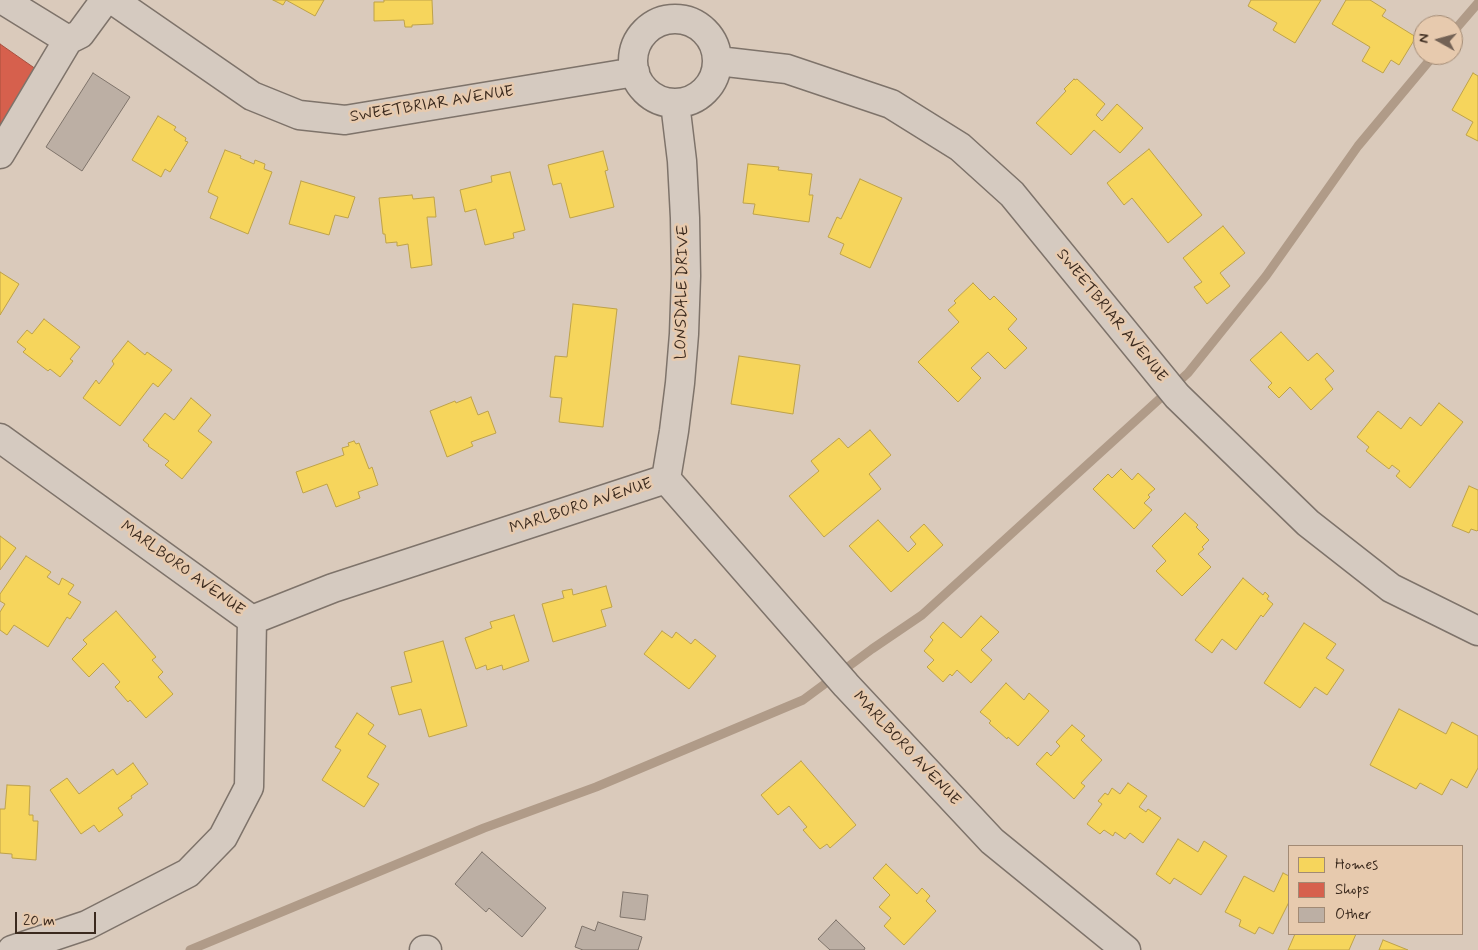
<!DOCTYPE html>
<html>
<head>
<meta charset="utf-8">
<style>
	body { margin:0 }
	#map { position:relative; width:1478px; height:950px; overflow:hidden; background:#dacabb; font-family:Mynerve,sans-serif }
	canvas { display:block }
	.legend { position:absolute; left:1288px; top:845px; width:175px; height:90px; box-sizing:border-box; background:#e7caae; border:1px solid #a28a74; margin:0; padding:6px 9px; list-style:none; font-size:15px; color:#3b2a1e }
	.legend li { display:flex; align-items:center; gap:10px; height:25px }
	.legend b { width:25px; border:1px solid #a28a74 }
	.north { position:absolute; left:1413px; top:15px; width:50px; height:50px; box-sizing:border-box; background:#e7caae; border:1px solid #a28a74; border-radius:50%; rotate:277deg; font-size:14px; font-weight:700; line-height:20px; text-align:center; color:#3b2a1e }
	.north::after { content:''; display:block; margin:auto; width:18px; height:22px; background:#736255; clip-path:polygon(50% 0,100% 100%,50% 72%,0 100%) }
	.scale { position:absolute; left:15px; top:912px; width:81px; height:22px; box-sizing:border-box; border:2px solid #3b2a1e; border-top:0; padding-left:6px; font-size:15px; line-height:18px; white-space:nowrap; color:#3b2a1e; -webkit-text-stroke:4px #e7caae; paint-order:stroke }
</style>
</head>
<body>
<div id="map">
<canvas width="1478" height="950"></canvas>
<ul class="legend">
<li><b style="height:14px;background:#f6d55c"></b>Homes</li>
<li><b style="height:14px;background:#d6604d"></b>Shops</li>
<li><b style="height:14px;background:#bcafa4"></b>Other</li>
</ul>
<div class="north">N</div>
<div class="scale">20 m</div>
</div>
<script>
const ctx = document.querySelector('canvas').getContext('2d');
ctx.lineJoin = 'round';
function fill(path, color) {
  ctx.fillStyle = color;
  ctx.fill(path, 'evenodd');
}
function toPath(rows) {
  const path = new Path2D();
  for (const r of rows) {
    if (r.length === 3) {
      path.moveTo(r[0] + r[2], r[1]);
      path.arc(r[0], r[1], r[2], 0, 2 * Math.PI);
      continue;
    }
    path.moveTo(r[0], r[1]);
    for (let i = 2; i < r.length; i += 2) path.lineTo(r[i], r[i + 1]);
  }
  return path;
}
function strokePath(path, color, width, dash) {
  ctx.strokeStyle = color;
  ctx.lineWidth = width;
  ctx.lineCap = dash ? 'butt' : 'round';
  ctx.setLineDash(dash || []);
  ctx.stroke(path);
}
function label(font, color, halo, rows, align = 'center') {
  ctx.font = font + ' Mynerve,sans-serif';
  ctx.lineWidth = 5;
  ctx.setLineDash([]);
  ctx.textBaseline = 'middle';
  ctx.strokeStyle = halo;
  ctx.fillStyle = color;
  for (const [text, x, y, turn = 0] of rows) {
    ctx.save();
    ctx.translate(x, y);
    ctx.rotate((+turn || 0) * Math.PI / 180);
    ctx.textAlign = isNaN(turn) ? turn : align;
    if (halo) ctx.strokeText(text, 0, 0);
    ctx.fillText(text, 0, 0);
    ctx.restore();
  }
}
const homes = toPath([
	[273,0,324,0,315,16,286,0,283,5,273,0],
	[384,0,432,0,433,24,412,25,412,27,405,27,404,20,374,21,374,2,384,2,384,0],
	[1251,0,1321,0,1295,43,1273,30,1277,23,1248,6,1251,0],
	[1346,0,1370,0,1386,10,1382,16,1416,37,1399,65,1391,60,1383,73,1362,61,1370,47,1332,24,1346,0],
	[1473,73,1478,76,1478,141,1466,135,1473,122,1452,110,1473,73],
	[1074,79,1075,80,1077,79,1105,104,1096,115,1102,121,1117,104,1143,128,1120,153,1094,130,1071,155,1036,123,1066,91,1064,89,1074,79],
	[158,116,176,127,174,130,186,138,185,141,188,142,170,172,165,169,161,177,132,160,158,116],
	[1149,149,1202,215,1168,243,1132,198,1124,205,1107,183,1149,149],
	[225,150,241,156,240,158,254,164,255,160,265,164,264,169,272,172,248,234,210,218,218,197,208,192,225,150],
	[603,151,608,170,605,171,614,207,570,218,561,183,553,185,548,165,603,151],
	[748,164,779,167,778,170,812,174,809,195,813,195,809,222,753,214,755,204,743,203,748,164],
	[510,172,525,230,513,233,514,238,485,245,476,209,465,212,460,190,492,182,491,176,510,172],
	[860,179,902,198,870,268,840,254,844,244,828,237,837,217,841,219,860,179],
	[301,181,355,197,348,218,335,215,329,235,289,224,301,181],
	[412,195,413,199,434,197,436,217,427,217,432,265,411,268,408,244,397,246,397,242,386,243,385,234,383,234,379,198,412,195],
	[1223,226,1245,253,1220,273,1230,286,1207,304,1194,287,1202,282,1183,258,1223,226],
	[0,272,19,284,0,315,0,272],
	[973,283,990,300,994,296,1017,319,1008,329,1027,348,1005,369,988,352,971,368,981,378,958,402,918,362,959,322,948,310,956,303,954,301,973,283],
	[573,304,617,309,603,427,559,422,562,398,550,397,555,356,567,357,573,304],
	[44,319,80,347,70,359,73,361,60,377,50,369,48,371,23,352,26,349,17,342,27,330,32,334,44,319],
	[1281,332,1308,361,1317,353,1334,371,1325,379,1333,389,1311,410,1290,387,1279,398,1268,387,1272,383,1250,360,1281,332],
	[128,341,145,355,147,352,172,370,158,387,153,383,120,426,83,398,96,380,99,384,114,364,112,361,128,341],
	[739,356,800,365,793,414,731,404,739,356],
	[471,397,478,415,488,411,496,433,471,442,473,446,447,457,430,411,455,401,456,403,471,397],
	[191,398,211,415,198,431,212,442,182,479,165,465,169,461,148,446,149,445,143,440,165,413,174,420,191,398],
	[1439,403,1463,422,1410,488,1396,476,1400,471,1392,465,1389,469,1366,451,1369,447,1357,437,1378,411,1401,429,1410,417,1421,426,1439,403],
	[870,430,891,455,869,474,881,489,824,537,789,496,819,471,811,461,839,438,848,448,870,430],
	[354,441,356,444,359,443,369,469,372,467,378,485,358,492,360,498,336,507,327,484,303,493,296,472,344,455,342,448,349,446,348,443,354,441],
	[1121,469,1132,480,1138,473,1155,489,1148,495,1150,497,1144,503,1152,510,1134,529,1093,489,1108,474,1112,478,1121,469],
	[1469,486,1478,490,1478,530,1477,531,1471,529,1469,533,1452,526,1469,486],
	[1185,513,1198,525,1196,527,1209,540,1202,547,1204,549,1198,554,1211,567,1182,596,1156,571,1166,561,1152,546,1185,513],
	[878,520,908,552,916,544,910,537,924,524,943,545,891,592,849,546,878,520],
	[0,536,16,548,0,570,0,536],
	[26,556,51,572,47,577,59,585,62,578,74,585,68,594,81,602,70,619,67,617,48,647,14,625,7,635,0,630,0,612,5,604,0,601,0,594,26,556],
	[1243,578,1263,595,1265,592,1269,596,1267,599,1273,604,1263,617,1261,615,1236,650,1222,639,1212,653,1195,640,1243,578],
	[606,586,612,607,601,610,606,626,553,642,542,604,564,598,562,591,572,589,573,595,606,586],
	[116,611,156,657,152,660,163,672,158,677,173,694,146,718,130,700,128,702,115,687,120,682,103,663,89,677,72,659,87,644,83,640,116,611],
	[514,615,529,661,503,670,502,665,487,670,486,665,476,669,465,638,492,628,490,622,514,615],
	[981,616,999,632,981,650,992,660,971,683,957,670,952,676,950,674,943,682,927,667,934,660,924,651,933,640,930,637,943,622,961,638,981,616],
	[1304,623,1336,644,1326,658,1344,670,1327,695,1315,687,1300,708,1264,683,1304,623],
	[662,631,672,638,676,632,691,644,695,639,716,656,689,689,644,654,662,631],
	[443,641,467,726,429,737,421,709,399,715,391,687,412,682,404,652,443,641],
	[1006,683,1024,700,1029,693,1049,711,1018,746,1008,737,1007,739,989,723,991,721,980,712,1006,683],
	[1399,709,1446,734,1452,722,1478,736,1478,768,1467,788,1451,779,1442,795,1420,783,1416,789,1370,765,1399,709],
	[357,713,374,725,368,734,386,746,367,777,379,784,364,807,322,780,341,750,335,747,357,713],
	[1072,725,1085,736,1081,740,1102,760,1081,783,1085,786,1074,799,1036,764,1047,752,1051,756,1060,746,1056,742,1072,725],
	[801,761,856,825,830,848,827,844,820,849,803,830,807,827,789,806,778,815,761,795,801,761],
	[133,763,148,784,131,796,132,798,118,808,123,815,99,832,94,825,81,834,50,790,67,778,79,794,113,769,117,775,133,763],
	[1128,783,1147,796,1139,807,1146,812,1148,809,1161,818,1143,843,1130,833,1125,839,1115,832,1113,836,1104,830,1100,834,1087,824,1102,804,1098,801,1105,793,1108,795,1112,788,1120,794,1128,783],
	[7,785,30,786,29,815,33,815,33,821,38,821,36,860,12,858,12,854,0,853,0,809,5,809,7,785],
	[1178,839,1198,852,1204,841,1227,856,1201,895,1174,878,1170,884,1156,874,1178,839],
	[886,864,917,894,922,888,930,896,926,901,936,911,904,945,884,926,891,918,879,907,890,895,873,878,886,864],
	[1283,873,1289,876,1289,902,1273,934,1259,927,1255,934,1239,926,1241,920,1225,912,1244,876,1274,892,1283,873],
	[1295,934,1356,934,1349,950,1288,950,1295,934],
	[1383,940,1408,950,1379,950,1383,940]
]);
fill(homes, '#f6d55c');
strokePath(homes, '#bea249', 1);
const shops = toPath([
	[0,44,43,74,0,133,0,44]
]);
fill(shops, '#d6604d');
strokePath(shops, '#a8503f', 1);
strokePath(toPath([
	[1453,32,1478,3],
	[190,950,484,828,596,787,803,700,872,649,922,615,1188,373,1266,276,1358,146,1434,55]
]), '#b09b88', 9);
const building = toPath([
	[93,73,130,97,82,171,46,147,93,73],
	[482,852,546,908,522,937,489,908,486,912,455,884,482,852],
	[623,892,648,895,645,920,620,917,623,892],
	[836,920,865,948,864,950,830,950,818,939,836,920],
	[598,922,642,937,638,950,583,950,575,947,582,926,595,931,598,922]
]);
fill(building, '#bcafa4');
strokePath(building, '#7e736a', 1);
const minor = toPath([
	[3,0,68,40,80,34,105,0],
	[113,0,252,96,299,115,345,120,635,72],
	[675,61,42],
	[718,61,787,69,891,104,960,147,1012,194,1177,396,1308,523,1391,588,1478,631],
	[0,154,68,40],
	[0,438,252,620,333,588,666,479],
	[666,479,846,685,992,841,1126,950],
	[666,479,674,431,680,383,684,334,686,276,685,218,682,161,675,103],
	[12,950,87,925,188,873,223,837,249,787,252,620],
	[424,950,427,950]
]);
strokePath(minor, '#7e736a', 31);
strokePath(minor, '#d5cac0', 28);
label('16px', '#3b2a1e', '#e7caae', [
	["SWEETBRIAR AVENUE",432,105,-9],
	["LONSDALE DRIVE",683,292,-89],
	["SWEETBRIAR AVENUE",1111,316,51],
	["MARLBORO AVENUE",581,507,-18],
	["MARLBORO AVENUE",182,569,36],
	["MARLBORO AVENUE",906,749,47]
]);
</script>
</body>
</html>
